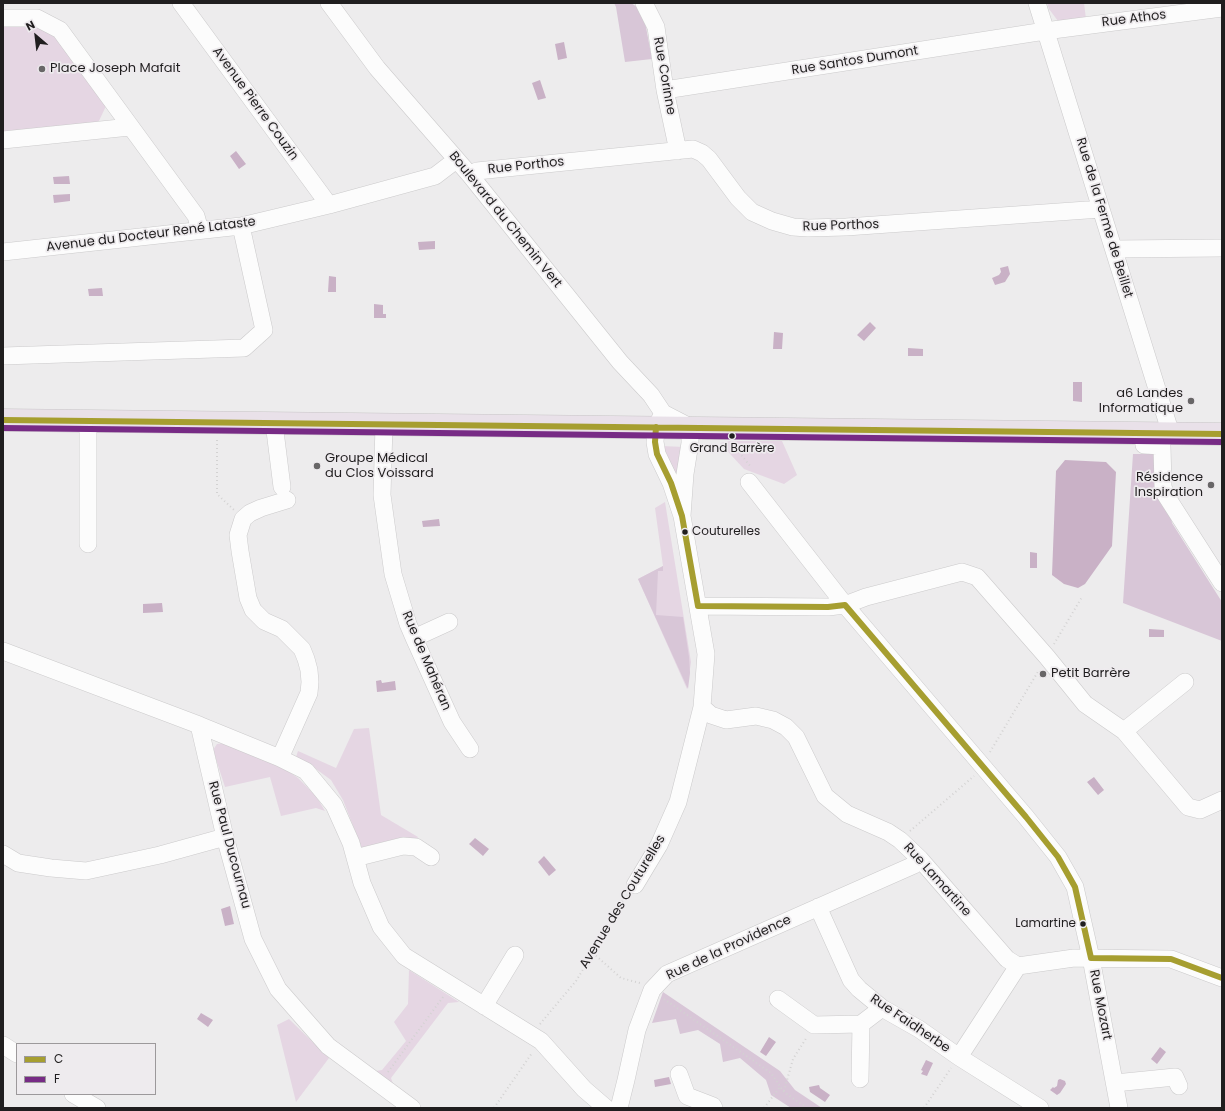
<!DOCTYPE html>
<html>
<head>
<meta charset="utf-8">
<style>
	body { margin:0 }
	#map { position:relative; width:1225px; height:1111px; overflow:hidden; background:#edeced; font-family:Poppins,sans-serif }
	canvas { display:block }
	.frame { position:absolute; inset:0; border:4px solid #201e1f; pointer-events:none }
	.legend { position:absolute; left:16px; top:1043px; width:140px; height:52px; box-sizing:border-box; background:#eeebee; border:1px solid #9c999b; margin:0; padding:5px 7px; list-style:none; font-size:12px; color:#201e1f }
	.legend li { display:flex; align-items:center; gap:8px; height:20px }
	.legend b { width:20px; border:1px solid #9c999b }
	.north { position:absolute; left:16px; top:16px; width:40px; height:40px; -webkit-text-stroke:3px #eeebee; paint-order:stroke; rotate:332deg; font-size:11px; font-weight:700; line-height:16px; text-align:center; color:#201e1f }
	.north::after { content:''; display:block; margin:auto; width:14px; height:18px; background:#201e1f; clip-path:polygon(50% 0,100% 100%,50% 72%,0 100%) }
</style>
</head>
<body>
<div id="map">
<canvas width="1225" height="1111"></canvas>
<div class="frame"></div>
<ul class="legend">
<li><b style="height:5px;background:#a69e30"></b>C</li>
<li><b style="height:5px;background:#772b85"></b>F</li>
</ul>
<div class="north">N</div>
</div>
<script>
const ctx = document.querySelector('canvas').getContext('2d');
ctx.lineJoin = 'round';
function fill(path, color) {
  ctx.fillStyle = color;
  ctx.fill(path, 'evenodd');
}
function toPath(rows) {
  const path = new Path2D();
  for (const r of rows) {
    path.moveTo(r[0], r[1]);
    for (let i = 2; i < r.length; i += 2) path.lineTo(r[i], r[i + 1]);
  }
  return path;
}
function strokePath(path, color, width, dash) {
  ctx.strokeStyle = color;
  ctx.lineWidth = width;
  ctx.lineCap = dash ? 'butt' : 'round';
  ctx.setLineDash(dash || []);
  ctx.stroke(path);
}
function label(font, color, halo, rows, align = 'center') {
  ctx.font = font + ' Poppins,sans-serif';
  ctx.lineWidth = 3.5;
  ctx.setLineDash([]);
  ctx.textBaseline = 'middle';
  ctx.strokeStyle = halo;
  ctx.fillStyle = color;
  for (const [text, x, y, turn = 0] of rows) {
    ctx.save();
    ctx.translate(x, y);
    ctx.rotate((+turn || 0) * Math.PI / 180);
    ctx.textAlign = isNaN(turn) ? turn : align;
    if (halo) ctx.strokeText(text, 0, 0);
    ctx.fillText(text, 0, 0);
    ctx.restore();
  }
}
fill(toPath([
	[1047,3,1084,3,1086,19,1058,21,1049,9],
	[3,24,25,24,38,27,54,35,106,106,98,123,3,132],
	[730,441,782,441,797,475,784,484,744,469,720,443],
	[662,446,684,447,676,478],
	[665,502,691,662,687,689,638,579,663,566,655,508],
	[369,728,381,815,418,837,416,840,362,849,343,800,331,780,312,766,296,757,298,751,336,768,354,729],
	[225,743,285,769,298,778,316,796,325,811,316,808,281,816,270,777,225,787,213,750,217,744],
	[409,970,459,1002,448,1003,391,1078,393,1084,376,1071,382,1070,406,1041,394,1022,408,1004],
	[289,1019,329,1058,296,1102,277,1025]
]), '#e5d6e3');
fill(toPath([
	[614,3,631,3,637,7,645,22,652,59,625,62,616,7],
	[1133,454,1162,454,1172,523,1222,602,1222,641,1123,603],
	[663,566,663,571,658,571,656,615,683,617,689,657,690,673,688,689,638,579],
	[663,992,780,1071,795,1090,822,1108,791,1108,771,1095,766,1080,740,1058,723,1062,720,1044,698,1030,680,1034,676,1019,652,1023]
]), '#d8c6d7');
fill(toPath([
	[564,42,567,58,558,60,555,44],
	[540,80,546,98,538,100,532,83],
	[236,151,246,164,239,169,230,156],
	[69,176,70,184,54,184,53,177],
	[70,194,70,201,54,203,53,195],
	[435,241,435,249,419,250,418,242],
	[1008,266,1010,274,1005,282,995,285,992,278,999,275,1001,272,1000,268],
	[329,276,336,277,336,292,328,292],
	[102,288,103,296,89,296,88,289],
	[374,304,383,305,383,314,386,314,386,318,374,318],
	[870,322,876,328,864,341,857,335],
	[774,332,783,333,782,349,773,349],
	[908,348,923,349,923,356,908,356],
	[1073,382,1082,382,1082,402,1073,401],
	[1065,460,1106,462,1116,472,1112,546,1085,584,1078,588,1064,584,1052,575,1056,471],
	[439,519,440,526,423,527,422,521],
	[1030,552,1037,553,1037,568,1030,568],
	[162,603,163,612,143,613,143,604],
	[1149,629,1164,630,1164,637,1149,637],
	[381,680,382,683,395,681,396,690,377,692,376,681],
	[1094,777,1104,790,1098,795,1087,782],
	[475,838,489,849,483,856,469,844],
	[544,856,556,870,549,876,538,862],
	[230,906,234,924,225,926,221,909],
	[201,1013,213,1020,208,1027,197,1019],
	[769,1037,776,1042,766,1056,760,1052],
	[1160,1047,1166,1052,1157,1064,1151,1059],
	[926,1060,933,1063,927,1076,921,1074,923,1071,921,1070],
	[669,1077,671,1084,655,1087,654,1080],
	[1060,1079,1065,1081,1066,1084,1060,1093,1057,1095,1050,1090,1053,1087,1054,1088,1057,1086,1058,1080],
	[819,1085,820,1088,830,1095,825,1102,810,1092,809,1087]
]), '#c9b1c6');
const minor = toPath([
	[181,3,329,205],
	[329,3,377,68,470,175,620,362,651,395,663,413,690,427,690,443,685,474,682,516],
	[644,3,656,27,665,90,678,151],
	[1037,3,1171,434],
	[3,18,37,18,60,30,196,216,200,230],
	[665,90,1045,31,1222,8],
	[3,140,130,127],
	[470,175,477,171,693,149,702,153,709,159,738,198,752,212,772,221,793,227,808,228,846,227,1101,209],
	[1114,249,1222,248],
	[3,252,241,226,329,205,435,176,456,160],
	[3,356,244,348,264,330,241,226],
	[88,421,88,544],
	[274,423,282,487],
	[384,425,382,495,393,574,408,624,414,638,452,722,470,749],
	[1143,433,1144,445,1162,446,1163,486,1165,494,1222,583],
	[749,482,845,605,866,597,962,572,977,577,1047,657,1085,704,1124,731,1188,807,1200,810,1222,800],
	[698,606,828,607,845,605,1026,817,1058,857,1075,887,1091,958,1119,1108],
	[414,638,449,622],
	[3,651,199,725,225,837,253,939,278,989,328,1046,412,1108],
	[702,707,711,715,726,720,756,716,773,720,786,727,796,737,825,796,847,814,888,832,900,840,920,859,1007,959,1018,966,1074,958,1171,959,1222,978],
	[199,725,280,758,306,771,334,805,351,843,362,883,381,927,404,956,541,1041,584,1089,606,1108],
	[1124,731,1185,682],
	[280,758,309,693,310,682,309,670,306,659,302,649,282,629,264,621,253,610,248,598,240,551,238,535,243,519,250,513,261,508,287,500],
	[3,854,18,863,51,868,86,871,160,855,225,837],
	[355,858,403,846,416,847,431,857],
	[635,885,659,845,678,802,702,707,706,654,682,516,671,483,657,454,655,442,656,427,661,417],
	[818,907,851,980,859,989,882,1008,919,1029,959,1057,1040,1108],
	[778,999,814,1025,861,1024,882,1008],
	[484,1006,515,955],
	[3,1045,17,1054],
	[959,1057,1018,966],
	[679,1074,687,1096,713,1106,714,1108],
	[860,1079,861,1024],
	[1115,1083,1175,1077,1179,1086],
	[73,1094,97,1108],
	[619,1108,626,1080,637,1030,652,990,667,974,914,865,920,859]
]);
const major = toPath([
	[3,420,1222,434]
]);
strokePath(minor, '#cbcacb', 18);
strokePath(major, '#c8c6c7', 23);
strokePath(toPath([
	[217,440,217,494,234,510],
	[734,446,751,467],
	[1054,644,1082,597],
	[990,752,1039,670],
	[910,831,974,776],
	[593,953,621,978,640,983],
	[664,999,771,1073,784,1092,807,1108],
	[540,1024,576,981,593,953,599,939,615,911,627,895],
	[388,1072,443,997],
	[784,1091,793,1059,807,1037],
	[494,1108,532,1053],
	[764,1108,780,1087],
	[924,1108,951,1068]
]), '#d3d2d2', 2, [1, 3]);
strokePath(minor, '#fcfcfc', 17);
strokePath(major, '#e9e1e9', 22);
strokePath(toPath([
	[3,420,1222,434],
	[656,427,655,442,657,454,671,483,682,516,698,606],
	[698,606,828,607,845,605,1026,817,1058,857,1075,887,1091,958],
	[1091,958,1171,959,1222,978]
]), '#a69e30', 6);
strokePath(toPath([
	[3,428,1222,442]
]), '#772b85', 6);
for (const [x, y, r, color] of [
	[42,69,4,"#686667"],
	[1191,401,4,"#686667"],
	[732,436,3.5,"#201e1f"],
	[317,466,4,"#686667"],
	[1211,485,4,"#686667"],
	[685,532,3.5,"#201e1f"],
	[1043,674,4,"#686667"],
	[1083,924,3.5,"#201e1f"]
]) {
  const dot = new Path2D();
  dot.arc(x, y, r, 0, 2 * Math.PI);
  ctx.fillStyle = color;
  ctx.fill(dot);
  strokePath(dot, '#eeebee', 1.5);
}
label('12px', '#201e1f', '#eeebee', [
	["Grand Barrère",732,449],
	["Couturelles",692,532,"left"],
	["Lamartine",1076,924,"right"]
]);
label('13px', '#201e1f', '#eeebee', [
	["Rue Athos",1134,19,-7],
	["Rue Santos Dumont",855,61,-9],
	["Rue Corinne",664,76,80],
	["Avenue Pierre Couzin",255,104,54],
	["Rue Porthos",526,166,-6],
	["Rue de la Ferme de Beillet",1104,218,73],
	["Boulevard du Chemin Vert",505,220,51],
	["Rue Porthos",841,226,-2],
	["Avenue du Docteur René Lataste",151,235,-7],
	["Rue de Mahéran",426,661,67],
	["Rue Paul Ducournau",229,845,75],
	["Rue Lamartine",937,880,48],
	["Avenue des Couturelles",623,902,-59],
	["Rue de la Providence",729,948,-25],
	["Rue Mozart",1100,1005,79],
	["Rue Faidherbe",910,1024,34]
]);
label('13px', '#201e1f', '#eeebee', [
	["Place Joseph Mafait",50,69],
	["a6 Landes",1183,394,"right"],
	["Informatique",1183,409,"right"],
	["Groupe Médical",325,459],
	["du Clos Voissard",325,474],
	["Résidence",1203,478,"right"],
	["Inspiration",1203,493,"right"],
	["Petit Barrère",1051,674]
], 'left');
</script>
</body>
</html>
